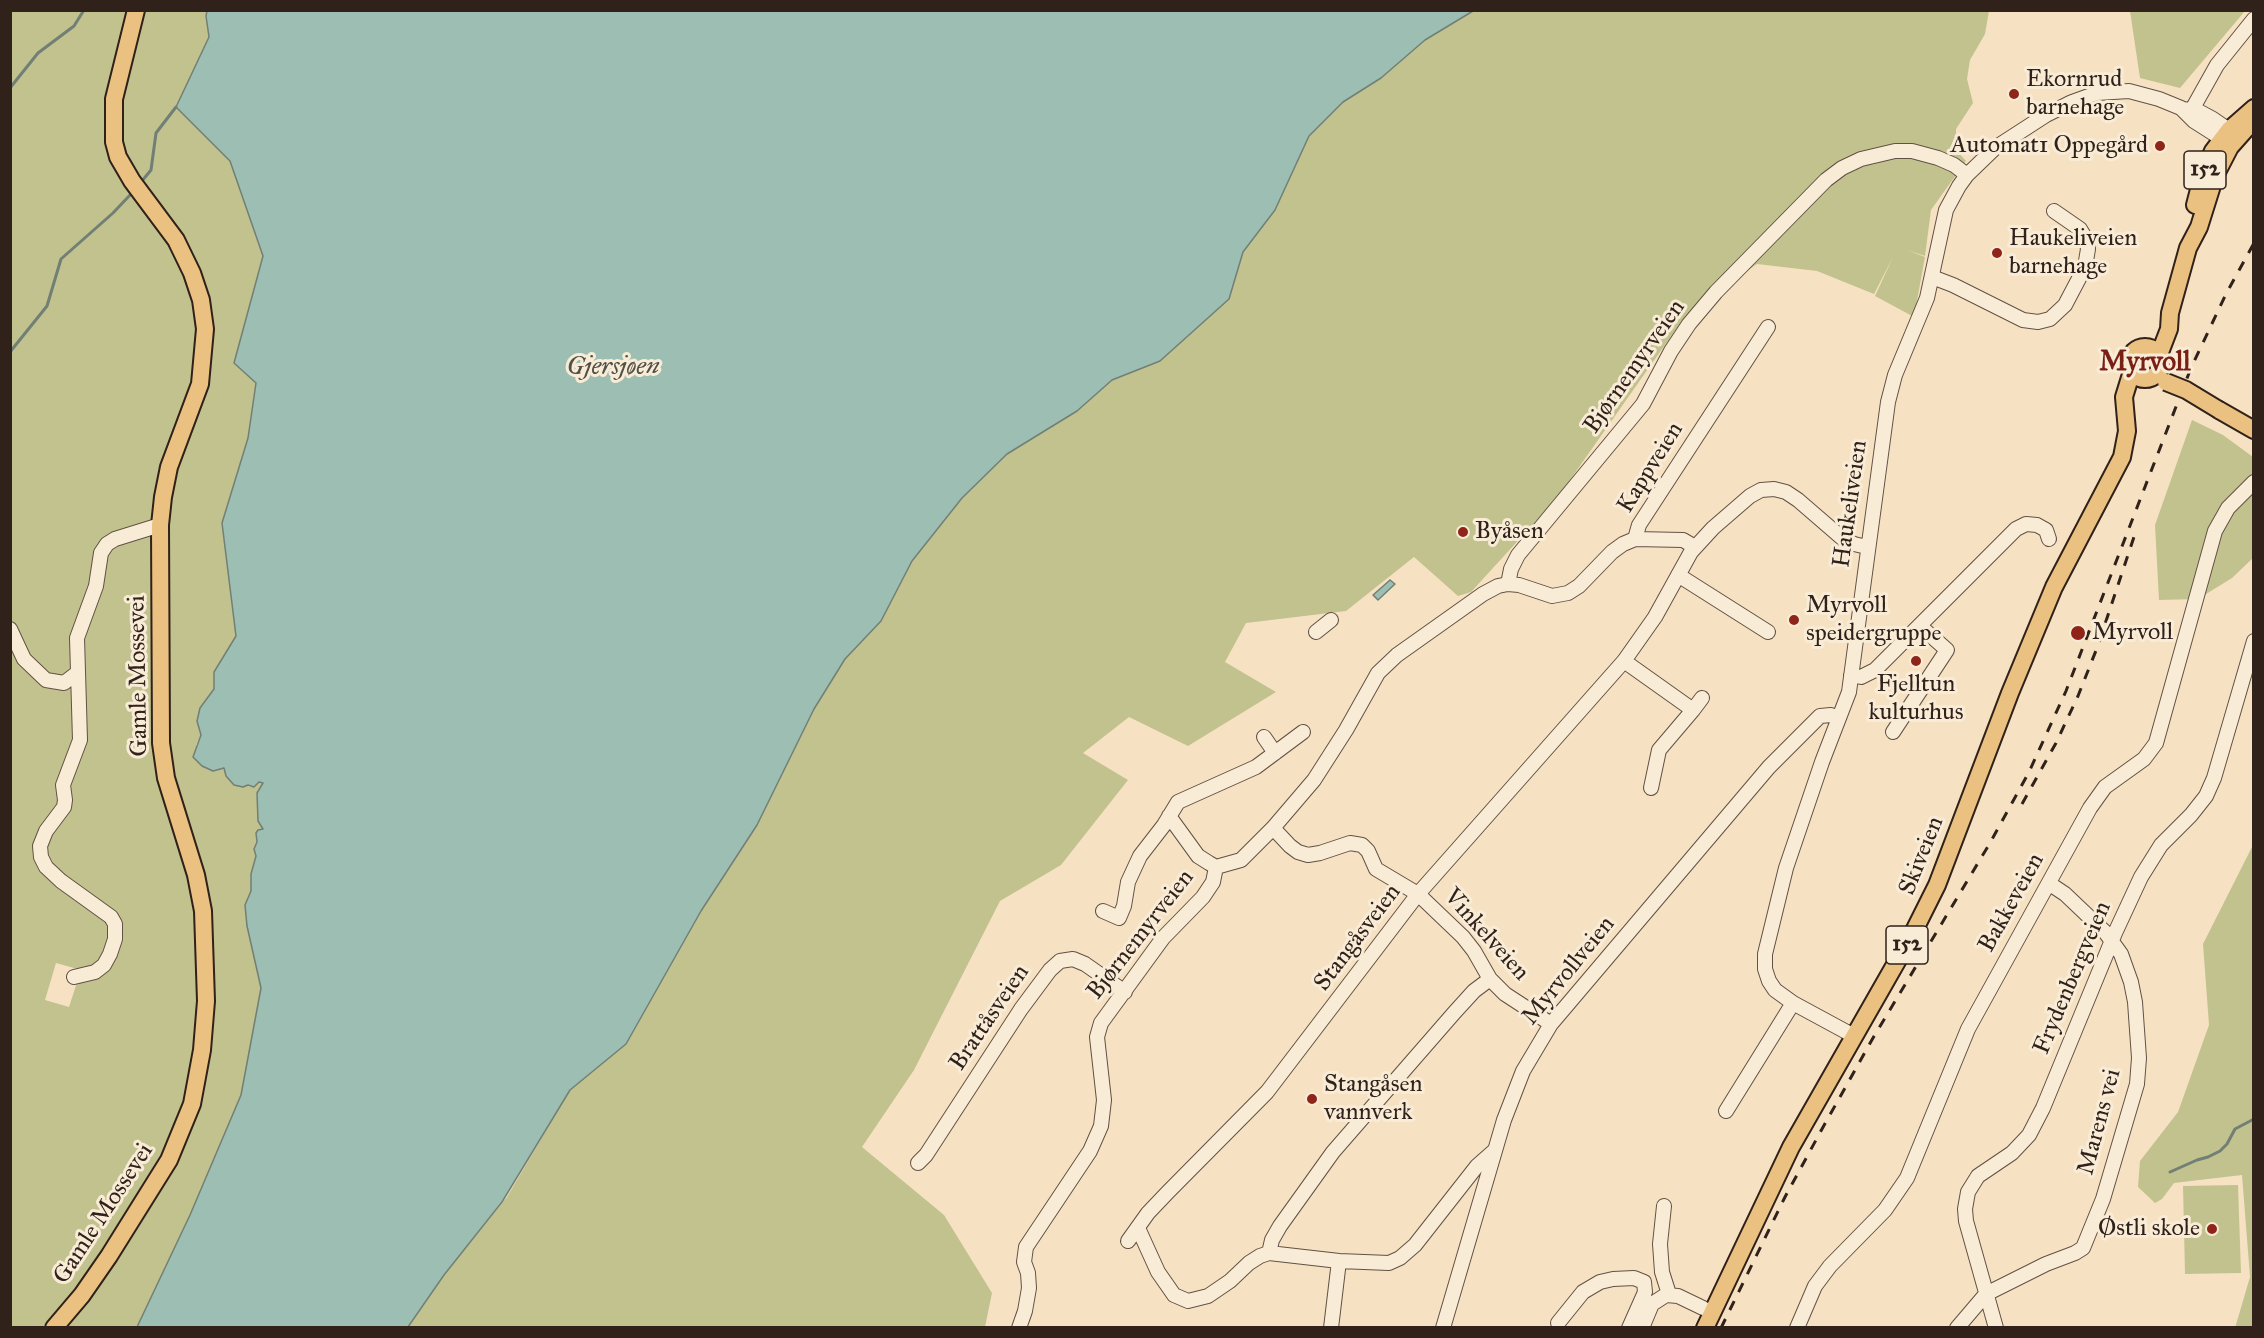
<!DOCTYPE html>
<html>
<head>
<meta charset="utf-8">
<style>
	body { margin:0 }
	#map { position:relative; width:2264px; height:1338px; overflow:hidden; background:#f6e2c2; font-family:"IM FELL Great Primer",serif }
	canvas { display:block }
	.frame { position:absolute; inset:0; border:12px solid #30211a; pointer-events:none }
</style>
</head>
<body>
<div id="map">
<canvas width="2264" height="1338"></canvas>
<div class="frame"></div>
</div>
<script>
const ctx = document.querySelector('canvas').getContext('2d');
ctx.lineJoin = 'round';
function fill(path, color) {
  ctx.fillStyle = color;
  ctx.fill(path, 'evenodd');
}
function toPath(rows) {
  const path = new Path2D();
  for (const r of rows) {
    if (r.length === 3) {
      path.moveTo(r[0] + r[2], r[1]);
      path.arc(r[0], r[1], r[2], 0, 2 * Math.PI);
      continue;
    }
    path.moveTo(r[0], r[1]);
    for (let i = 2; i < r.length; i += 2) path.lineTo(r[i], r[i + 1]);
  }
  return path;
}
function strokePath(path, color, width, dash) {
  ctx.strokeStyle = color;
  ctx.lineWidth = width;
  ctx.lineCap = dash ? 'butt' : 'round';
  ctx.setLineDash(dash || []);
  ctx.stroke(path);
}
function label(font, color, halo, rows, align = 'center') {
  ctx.font = font + ' "IM FELL Great Primer",serif';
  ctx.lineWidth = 6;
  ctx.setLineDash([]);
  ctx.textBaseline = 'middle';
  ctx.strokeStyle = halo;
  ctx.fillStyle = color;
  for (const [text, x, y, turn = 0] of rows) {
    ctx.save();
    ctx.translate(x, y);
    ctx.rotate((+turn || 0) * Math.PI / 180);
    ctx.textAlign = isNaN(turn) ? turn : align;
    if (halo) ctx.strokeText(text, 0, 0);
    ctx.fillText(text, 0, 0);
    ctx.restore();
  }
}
fill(toPath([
	[10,11,207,11,206,16,209,37,176,107,230,161,263,256,234,363,256,383,248,438,222,523,236,636,214,671,214,689,200,708,197,721,201,735,196,745,224,768,239,785,254,787,259,782,263,783,258,794,260,824,263,830,256,833,257,842,255,851,256,855,251,874,251,891,245,905,261,988,241,1095,190,1215,137,1327,11,1327],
	[56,963,81,970,69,1007,45,1000],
	[1473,11,1989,11,1985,34,1970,60,1967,79,1973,103,1956,129,1956,150,1966,161,1931,210,1925,256,1907,250,1925,257,1914,317,1875,296,1893,257,1874,294,1817,271,1757,264,1686,315,1558,497,1471,592,1458,596,1414,557,1346,611,1246,623,1225,662,1276,692,1188,746,1129,717,1083,753,1128,780,1061,865,1000,901,914,1070,862,1147,944,1215,992,1293,985,1327,408,1328,444,1275,507,1197,570,1090,626,1044,701,911,757,825,814,709,845,659,881,620,912,561,962,498,1007,454,1077,411,1112,380,1160,360,1228,299,1243,252,1275,210,1309,136,1343,102,1381,78,1425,40],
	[2130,11,2130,10,2245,11,2180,88,2140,78],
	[2192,420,2223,435,2253,457,2253,558,2232,578,2198,599,2159,600,2155,525],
	[2253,845,2254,1327,2235,1328,2250,1277,2242,1175,2174,1183,2162,1199,2155,1203,2138,1187,2140,1161,2178,1112,2209,1025,2203,944],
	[2238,1185,2241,1273,2185,1274,2183,1186]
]), '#c2c28f');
const water = toPath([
	[207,11,1473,11,1425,40,1381,78,1343,102,1309,136,1275,210,1243,252,1229,299,1160,361,1112,380,1077,411,1007,454,962,498,912,561,881,621,845,659,814,709,757,825,701,911,626,1044,570,1090,502,1202,444,1275,408,1327,137,1327,190,1215,241,1095,261,988,247,926,245,905,251,891,251,874,256,856,254,849,257,842,256,833,258,830,263,829,258,821,257,793,263,783,259,782,254,787,248,785,243,787,234,785,226,776,224,768,213,771,202,766,193,757,201,735,197,721,200,708,214,689,214,672,236,636,222,523,248,438,256,383,234,363,263,256,230,161,176,107,209,37,206,16,207,11],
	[1390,580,1395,584,1378,600,1373,595,1390,580]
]);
fill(water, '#9dbeb2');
strokePath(water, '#717f75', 1.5);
strokePath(toPath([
	[10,88,38,53,74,26,84,10],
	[142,181,151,170,156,133,176,107],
	[10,352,47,306,61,259,113,213,131,194],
	[2170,1172,2197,1160,2208,1157,2220,1151,2227,1144,2235,1129,2254,1119]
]), '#717f75', 3);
const minor = toPath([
	[2183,109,2200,112,2213,119,2229,130,2234,139],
	[2189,115,2217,65,2254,19],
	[1932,277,1953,285,2023,320,2038,322,2050,319,2065,305,2085,267,2088,249,2086,239,2080,229,2054,211],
	[1635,539,1639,525,1768,327],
	[1678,575,1768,632],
	[1508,584,1511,569,1518,555,1643,404,1671,351,1689,324,1716,292,1826,180,1842,168,1861,159,1895,151,1912,151,1938,158,1954,165,1967,175],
	[10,629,24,659,46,680,64,683,77,673],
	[1316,632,1331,620],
	[1624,661,1693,710,1702,698],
	[1851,675,1861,677,1875,670,2016,529,2026,524,2037,525,2046,530,2049,539],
	[1893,732,1947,650,1920,626],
	[1264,737,1275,753],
	[1651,788,1659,750,1693,710],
	[1169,816,1198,856,1209,863,1216,867,1241,860,1273,828,1314,780,1346,730,1378,673,1397,655,1483,594,1498,586,1508,584,1519,585,1552,596,1568,593,1579,586,1612,552,1623,544,1635,539,1683,540,1695,547],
	[1273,828,1290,846,1298,852,1308,855,1320,853,1350,843,1362,845,1368,851,1376,869,1418,894,1463,937,1474,951,1490,979,1505,994,1551,1024],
	[1103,911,1119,918,1124,906,1128,882,1140,856,1164,825,1178,802,1256,767,1303,732],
	[74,977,95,972,104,965,110,954,115,939,115,924,111,917,61,881,46,867,41,857,40,846,46,831,64,807,65,800,63,785,80,740,77,638,96,586,101,553,107,544,115,539,160,525],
	[1854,1036,1793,1003,1775,990,1769,981,1765,969,1765,954,1786,868,1822,762,1849,692,1888,402,1895,375,1927,298,1946,210,1959,186,1967,175,1995,148,2046,115,2072,102,2097,93,2129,91,2159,99,2181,108,2194,121,2216,135,2233,140],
	[1726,1111,1793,1003],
	[918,1163,926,1155,1021,1009,1050,970,1060,961,1073,959,1085,964,1125,992],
	[1664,1206,1660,1244,1662,1272,1669,1294],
	[1138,1228,1158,1272,1174,1295,1188,1301,1208,1296,1230,1281,1249,1263,1260,1256,1269,1253,1339,1261,1389,1263,1400,1258,1415,1245,1477,1166,1494,1151],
	[1128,1241,1148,1213,1168,1192,1267,1092,1418,894,1624,661,1655,617,1691,552,1713,528,1750,496,1761,490,1774,489,1786,492,1798,500,1842,538,1854,544,1867,547],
	[1269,1253,1272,1240,1280,1226,1333,1152,1454,1013,1474,991,1490,979],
	[1558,1323,1583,1292,1600,1282,1613,1279,1634,1278,1644,1282,1645,1292,1629,1328],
	[1019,1328,1025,1311,1029,1288,1028,1273,1024,1262,1026,1247,1090,1151,1101,1126,1104,1100,1097,1037,1101,1023,1163,938,1203,897,1213,882,1216,867],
	[1331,1328,1339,1261],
	[1443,1328,1504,1120,1523,1071,1551,1024,1769,767,1820,716,1831,715,1839,718],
	[1642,1328,1652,1304,1666,1295,1678,1296,1703,1308],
	[1797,1328,1815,1286,1830,1266,1885,1210,1907,1178,1968,1029,2090,808,2105,787,2144,759,2156,743,2215,531,2228,508,2254,482],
	[1957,1328,1986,1294,2046,1264,2075,1253,2083,1248,2103,1199,2137,1084,2139,1058,2135,1002,2131,982,2121,954,2105,932,2065,894,2050,884],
	[1996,1328,1966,1221,1965,1209,1968,1192,1978,1176,2012,1153,2029,1135,2043,1108,2115,933,2141,877,2161,845,2191,815,2206,796,2214,778,2254,641]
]);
const major = toPath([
	[2195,205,2203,174,2213,151,2229,130,2254,108],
	[2145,363,16],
	[2159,355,2169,329,2170,313,2188,248,2199,227,2215,176,2230,147,2254,120],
	[2219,410,2254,430],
	[54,1328,82,1295,109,1256,169,1160,192,1104,202,1050,206,1001,203,911,196,875,166,778,161,743,160,525,163,497,169,467,200,384,205,329,201,300,192,273,176,240,132,181,118,157,114,142,114,99,136,10],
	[1705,1328,1791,1147,1912,935,1937,885,2010,693,2054,587,2122,457,2127,431,2124,397,2132,371]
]);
strokePath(minor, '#625144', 16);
strokePath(major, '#30211a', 20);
strokePath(minor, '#f9ecd7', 14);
strokePath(major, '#ebc181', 16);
strokePath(toPath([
	[2022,804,2056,743,2078,696,2097,648,2137,528],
	[1721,1328,1785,1197,1822,1129,1873,1038,1990,843,2029,772,2066,691,2191,368,2226,294,2254,243]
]), '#30211a', 3, [10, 10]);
const majorBridge = toPath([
	[2166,382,2186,390,2219,410]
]);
strokePath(majorBridge, '#30211a', 20, []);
strokePath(majorBridge, '#ebc181', 16);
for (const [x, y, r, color] of [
	[2014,94,6,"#8f2418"],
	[2160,146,6,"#8f2418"],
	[1997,253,6,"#8f2418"],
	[1463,532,6,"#8f2418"],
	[1794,620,6,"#8f2418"],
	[2078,633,8,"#8f2418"],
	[1916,661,6,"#8f2418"],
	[1312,1099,6,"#8f2418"],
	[2212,1229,6,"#8f2418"]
]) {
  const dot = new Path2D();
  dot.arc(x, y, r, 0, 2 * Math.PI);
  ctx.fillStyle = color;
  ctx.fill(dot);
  strokePath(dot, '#f9ecd7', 2);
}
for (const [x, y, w] of [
	[2205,170,42],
	[1907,945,42]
]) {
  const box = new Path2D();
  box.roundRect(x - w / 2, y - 19, w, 38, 4.5);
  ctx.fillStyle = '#f9ecd7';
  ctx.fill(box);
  strokePath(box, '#30211a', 1.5);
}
label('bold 22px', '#30211a', null, [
	["152",2205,170],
	["152",1907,945]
]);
label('24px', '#30211a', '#f9ecd7', [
	["Ekornrud",2026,80],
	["barnehage",2026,108],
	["Automat1 Oppegård",2148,146,"right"],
	["Haukeliveien",2009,239],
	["barnehage",2009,267],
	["Byåsen",1475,532],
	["Myrvoll",1806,606],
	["speidergruppe",1806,634],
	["Myrvoll",2092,633],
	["Fjelltun",1916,685,"center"],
	["kulturhus",1916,713,"center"],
	["Stangåsen",1324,1085],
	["vannverk",1324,1113],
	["Østli skole",2200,1229,"right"]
], 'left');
label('24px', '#30211a', '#f9ecd7', [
	["Bjørnemyrveien",1635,367,-55],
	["Kappveien",1651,468,-58],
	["Haukeliveien",1851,504,-82],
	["Gamle Mossevei",139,676,-91],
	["Skiveien",1922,856,-68],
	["Bakkeveien",2012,903,-61],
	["Bjørnemyrveien",1141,935,-52],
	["Vinkelveien",1486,935,48],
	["Stangåsveien",1358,938,-53],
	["Myrvollveien",1569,971,-51],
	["Frydenbergveien",2073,978,-67],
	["Brattåsveien",990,1018,-56],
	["Marens vei",2100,1122,-75],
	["Gamle Mossevei",104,1214,-57]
]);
label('italic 26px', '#515048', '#f9ecd7', [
	["Gjersjøen",613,368]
]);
label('bold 27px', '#7a1f14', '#f9ecd7', [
	["Myrvoll",2145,363]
]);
</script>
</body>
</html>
